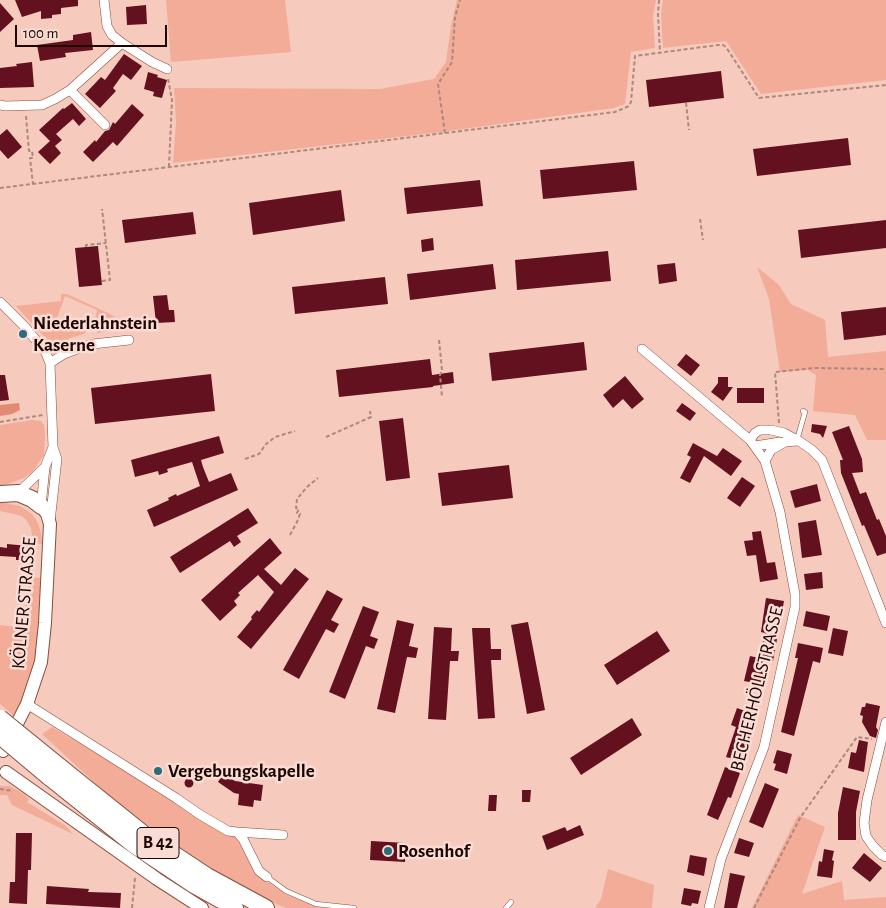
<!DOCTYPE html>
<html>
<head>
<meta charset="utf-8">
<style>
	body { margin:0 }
	#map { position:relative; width:886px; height:908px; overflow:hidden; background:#f6cbbe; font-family:"Alegreya Sans",sans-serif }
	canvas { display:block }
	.scale { position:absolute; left:15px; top:25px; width:152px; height:22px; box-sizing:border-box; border:2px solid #1d0602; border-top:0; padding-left:6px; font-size:15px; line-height:18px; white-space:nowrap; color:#1d0602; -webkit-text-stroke:4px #f9dcd3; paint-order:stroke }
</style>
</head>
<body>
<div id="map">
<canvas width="886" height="908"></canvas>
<div class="scale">100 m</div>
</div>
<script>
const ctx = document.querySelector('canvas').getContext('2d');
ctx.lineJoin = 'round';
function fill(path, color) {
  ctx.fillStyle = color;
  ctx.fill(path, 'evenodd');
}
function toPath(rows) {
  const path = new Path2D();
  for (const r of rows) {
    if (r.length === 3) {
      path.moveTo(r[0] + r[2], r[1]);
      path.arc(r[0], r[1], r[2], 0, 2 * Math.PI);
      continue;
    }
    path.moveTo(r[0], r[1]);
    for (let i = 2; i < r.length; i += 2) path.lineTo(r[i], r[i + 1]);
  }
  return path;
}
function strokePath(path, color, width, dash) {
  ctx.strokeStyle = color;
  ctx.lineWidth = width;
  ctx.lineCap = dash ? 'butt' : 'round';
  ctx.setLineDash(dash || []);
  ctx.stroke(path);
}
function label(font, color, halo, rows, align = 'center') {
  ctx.font = font + ' "Alegreya Sans",sans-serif';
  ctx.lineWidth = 5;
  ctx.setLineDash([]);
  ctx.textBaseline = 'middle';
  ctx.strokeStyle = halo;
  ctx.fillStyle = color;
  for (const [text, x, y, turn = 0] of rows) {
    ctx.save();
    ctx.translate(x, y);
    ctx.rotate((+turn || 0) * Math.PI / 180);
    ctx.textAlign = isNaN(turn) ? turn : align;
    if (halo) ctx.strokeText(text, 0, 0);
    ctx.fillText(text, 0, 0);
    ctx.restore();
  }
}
fill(toPath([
	[166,0,285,0,291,52,171,62],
	[457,0,656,0,653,16,655,48,631,52,625,104,614,108,442,132,173,163,176,122,174,88,380,89,434,79,446,62,451,26],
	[663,0,886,0,886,80,761,94,726,41,663,48,661,14],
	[757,267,779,285,791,304,825,320,828,357,886,351,886,440,867,440,855,415,813,411,816,375,808,370,780,372,769,299],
	[61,294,67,294,108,313,127,324,128,329,97,333,95,321,97,310,65,296,56,321,76,330,79,321,83,322,88,327,87,331,84,334,70,338,57,346,51,344,16,306,61,301],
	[32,420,41,421,44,425,45,435,44,455,33,471,24,478,0,487,0,425],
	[0,502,20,506,32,514,38,523,41,533,42,544,33,543,31,528,27,521,22,516,0,511],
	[29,577,41,578,38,636,34,666,27,689,14,716,0,704,0,625,23,628],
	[52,727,236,836,255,873,285,894,316,907,323,908,286,908,249,892,172,844,109,796,42,734],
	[0,786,10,786,24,794,29,799,27,802,66,826,73,834,12,805,7,795,0,795],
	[798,815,825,827,802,894,842,881,844,900,886,897,886,908,752,908],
	[608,869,654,885,652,908,595,908,601,899]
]), '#f2ac98');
fill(toPath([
	[19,403,20,410,12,414,0,416,0,405]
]), '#e38b72');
fill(toPath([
	[15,0,78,0,78,6,61,8,61,14,52,15,52,18,41,19,41,11,22,17],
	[0,3,14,19,0,32],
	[146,5,147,24,127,25,126,7],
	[91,32,93,50,65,53,66,57,40,61,37,45,73,40,73,35],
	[124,54,142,66,131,80,123,74,113,88,116,91,100,108,85,94,101,77,105,80],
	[32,62,34,87,0,88,0,68,17,66,16,64],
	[721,71,724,98,649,107,646,80],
	[148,72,158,75,157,77,167,80,162,98,153,96,154,92,144,89],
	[72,103,86,119,79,126,73,119,56,134,62,140,55,146,61,153,50,164,38,152,50,141,39,130,63,108,64,109],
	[132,104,144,115,117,146,113,142,93,162,83,152,95,140,96,142,105,131,109,130,113,122,115,124],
	[7,129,22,147,8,159,0,150,0,135],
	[848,138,851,165,757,176,753,149],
	[634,161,637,190,543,199,540,170],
	[480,180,483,206,407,214,404,188],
	[341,190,345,221,253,235,249,203],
	[193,212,196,234,125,243,122,220],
	[886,220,886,248,801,258,798,230],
	[433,238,434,250,422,252,421,240],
	[98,246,102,285,79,287,75,248],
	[608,251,611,281,517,290,515,260],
	[675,263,677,281,659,284,657,265],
	[493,264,496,289,410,300,407,274],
	[385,277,388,304,295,314,292,287],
	[167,295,169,310,174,310,175,322,156,323,153,296],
	[886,307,886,335,844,340,841,312],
	[584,342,587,370,492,381,489,353],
	[686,354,700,365,691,376,677,365],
	[430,359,432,375,453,372,454,383,433,386,433,387,339,397,336,370],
	[211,374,215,411,95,424,91,388],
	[0,375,5,375,9,400,0,401],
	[625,376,644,399,632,409,623,399,613,408,603,395],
	[718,377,728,377,728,387,733,387,723,401,711,392,718,383],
	[737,388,764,388,764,403,737,403],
	[682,403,696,413,690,421,676,411],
	[403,418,410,478,386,481,379,421],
	[812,424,827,426,823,438,820,434,811,432],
	[849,426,862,459,863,472,852,473,860,494,866,492,877,520,879,519,886,536,886,553,877,556,864,525,862,526,841,473,840,460,843,460,832,432],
	[219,436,224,453,201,460,203,467,209,482,231,473,238,490,154,527,147,510,169,500,168,498,176,494,177,496,200,486,192,462,167,469,168,472,159,475,158,471,135,477,131,460],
	[693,443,717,456,723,448,742,461,731,476,704,456,690,483,680,478,691,457,687,455],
	[509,465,513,498,442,506,438,473],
	[742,477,755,486,740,507,727,498],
	[817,484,821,501,795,508,790,491],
	[248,508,258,523,237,536,241,542,234,547,230,541,180,573,170,557],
	[816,520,822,555,802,558,798,523],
	[761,531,767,563,775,562,778,579,760,582,756,555,747,556,744,541,753,540,752,532],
	[270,538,282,553,264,569,281,585,295,568,309,579,251,649,237,637,252,619,251,617,257,610,259,612,274,592,258,575,238,593,240,595,234,601,237,605,220,621,201,600],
	[7,544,29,546,28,558,25,558,24,560,16,560,16,557,0,556,0,547,7,548],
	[822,572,823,588,806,590,804,574],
	[327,590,343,599,331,620,339,624,334,633,326,629,299,679,283,670],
	[766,598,784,601,773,661,769,660,764,685,744,681,750,656,759,658,765,633,761,632],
	[363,606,379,612,370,636,378,639,374,649,366,646,345,699,329,692],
	[806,611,830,616,827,631,803,626],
	[397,620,414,624,409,646,418,648,416,658,407,657,395,713,377,709],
	[528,622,545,710,527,714,511,625],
	[434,627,452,628,451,651,459,651,458,661,450,661,446,720,428,719],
	[472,628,490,628,491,649,501,649,501,660,491,660,495,718,478,719],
	[833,628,848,631,843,656,828,653],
	[657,631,670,651,617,685,604,665],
	[798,643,823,648,820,663,813,661,794,736,781,732,798,658,795,658],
	[866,703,880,706,876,727,878,730,876,738,870,736,862,722,863,716,860,715,862,707,865,707],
	[737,708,753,714,752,716,756,718,742,761,726,757,736,727,731,725],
	[632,718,642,735,581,775,570,758],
	[859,740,868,742,864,772,848,768,851,752,856,753],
	[777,750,792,754,787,774,774,770,776,764,773,763],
	[725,767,740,773,731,798,728,797,718,820,707,815],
	[223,774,235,781,263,785,261,801,254,800,253,807,238,805,239,794,234,793,218,782],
	[189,783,4.5],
	[765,783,779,789,763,828,749,822],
	[843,787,860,791,856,812,856,840,838,840,838,813],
	[522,790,531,790,530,802,522,802],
	[489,795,497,795,496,811,488,811],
	[580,825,584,835,547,850,542,836,565,827,567,831],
	[16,833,32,833,31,870,28,870,27,904,9,903,10,882,15,882],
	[739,838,754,843,749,857,734,853],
	[371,841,406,843,405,862,370,860],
	[824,849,834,851,832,860,834,861,832,878,817,876,819,861,822,862],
	[864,853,882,868,870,882,852,868],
	[690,855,707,858,704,876,687,872],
	[730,873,745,876,737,908,724,908],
	[47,886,89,889,88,892,121,893,120,908,46,904],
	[684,888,701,891,698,904,692,903,691,906,681,904]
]), '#63111f');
const lane = toPath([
	[797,440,805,412,803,411],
	[267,877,286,891,316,904,354,908],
	[506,908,511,902]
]);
const street = toPath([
	[104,0,107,26,112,35,122,43],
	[70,90,105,125],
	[0,105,5,106,42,105,55,99,70,90,122,43,152,62,167,69],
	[0,302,25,327,45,351,50,363,53,447,57,459,50,522],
	[642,349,750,440,765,461,780,512,795,594,795,607,764,747,721,859,709,908],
	[50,363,64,354,80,348,93,344,129,340],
	[750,440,755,433,760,430,771,430,784,433,799,441,812,450,822,460,886,623],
	[755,446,780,442],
	[765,461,771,450,785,442,797,441],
	[18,493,45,467,53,447],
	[41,506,45,467],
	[27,704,176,798,199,814,228,831,237,832,243,839,259,871,267,877],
	[886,722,867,800,864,823,866,836,873,846,882,855,886,857],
	[237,832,283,835]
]);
const secondary = toPath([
	[3,751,27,704,41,662,45,623,50,524,47,514,41,506],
	[6,772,157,879,202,908]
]);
const highway = toPath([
	[0,494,18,493,32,499,41,506],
	[59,766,145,835,207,876,266,908],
	[49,777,134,845,194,885,235,908]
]);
strokePath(lane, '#894c3b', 5.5);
strokePath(street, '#894c3b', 10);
strokePath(secondary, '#894c3b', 14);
strokePath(highway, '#894c3b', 18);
strokePath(toPath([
	[659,0,658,14,660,52],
	[168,79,172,100,169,166],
	[686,103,689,130],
	[26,116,29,151,32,151,33,158,30,158,33,184],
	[445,133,438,84,452,62,455,17,460,0],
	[0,188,615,112,629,106,631,102,635,56,718,45,723,45,726,47,759,98,886,85],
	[700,219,703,240],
	[86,247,86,245,106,243],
	[102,281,110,280,102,209],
	[439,340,442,370,440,375,442,397],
	[0,422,43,415],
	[779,423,775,372,814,368,886,369],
	[326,437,371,417,370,411],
	[245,459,259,454,266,444,275,437,295,431],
	[290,535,297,522,300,514,297,513,299,509,296,508,297,499,307,487,318,478],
	[27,544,37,545],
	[0,789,13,791],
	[132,908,135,878],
	[754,908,800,818,857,737,872,739]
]), '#ac887e', 2, [4, 2.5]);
strokePath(lane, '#fff', 4.5);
strokePath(street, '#fff', 9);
strokePath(secondary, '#fff', 12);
strokePath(highway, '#fff', 16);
const highwayBridge = toPath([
	[0,718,59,766],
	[0,736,49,777]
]);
strokePath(highwayBridge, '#894c3b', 18, []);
strokePath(highwayBridge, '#fff', 16);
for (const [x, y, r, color] of [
	[23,334,5,"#286c7d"],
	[158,771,5,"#286c7d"],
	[388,851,5,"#286c7d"]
]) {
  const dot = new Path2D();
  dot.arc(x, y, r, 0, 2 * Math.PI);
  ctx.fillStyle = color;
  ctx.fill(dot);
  strokePath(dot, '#f9dcd3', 2);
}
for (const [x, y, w] of [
	[158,843,42]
]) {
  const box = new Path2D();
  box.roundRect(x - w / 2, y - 15.5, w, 31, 4);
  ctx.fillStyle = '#f9dcd3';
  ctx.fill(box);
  strokePath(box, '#1d0602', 1);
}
label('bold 18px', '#1d0602', null, [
	["B 42",158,843]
]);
label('bold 19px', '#1d0602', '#f9dcd3', [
	["Niederlahnstein",33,323],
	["Kaserne",33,345],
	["Vergebungskapelle",168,771],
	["Rosenhof",398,851]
], 'left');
label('19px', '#1d0602', '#f9dcd3', [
	["KÖLNER STRASSE",24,603,-85],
	["BECHERHÖLLSTRASSE",757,689,-76]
]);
</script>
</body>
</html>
